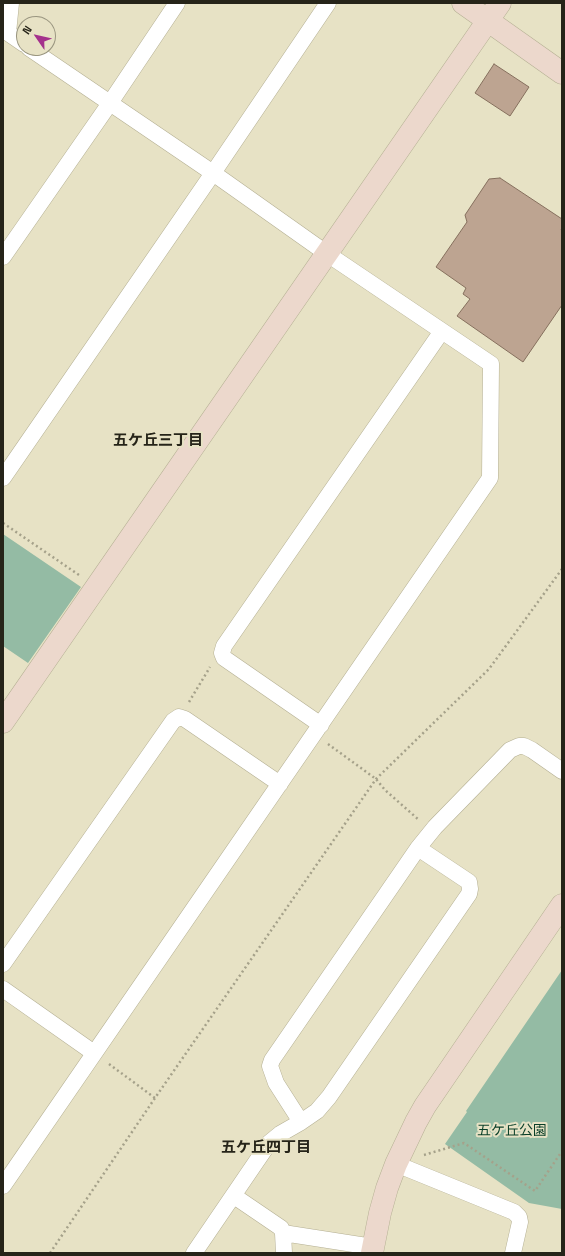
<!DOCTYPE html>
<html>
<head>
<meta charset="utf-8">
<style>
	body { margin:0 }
	#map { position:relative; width:565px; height:1256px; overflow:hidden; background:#e7e2c5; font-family:"Space Grotesk",sans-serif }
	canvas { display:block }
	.frame { position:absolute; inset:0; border:4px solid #262419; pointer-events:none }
	.north { position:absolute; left:16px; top:16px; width:40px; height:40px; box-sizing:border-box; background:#e7e2c5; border:1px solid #9a9680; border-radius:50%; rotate:304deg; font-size:11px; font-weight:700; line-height:16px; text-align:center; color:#262419 }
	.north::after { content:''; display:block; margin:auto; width:14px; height:18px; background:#a4318c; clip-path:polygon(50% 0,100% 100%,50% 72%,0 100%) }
</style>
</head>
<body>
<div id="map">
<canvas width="565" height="1256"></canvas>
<div class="frame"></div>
<div class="north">N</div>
</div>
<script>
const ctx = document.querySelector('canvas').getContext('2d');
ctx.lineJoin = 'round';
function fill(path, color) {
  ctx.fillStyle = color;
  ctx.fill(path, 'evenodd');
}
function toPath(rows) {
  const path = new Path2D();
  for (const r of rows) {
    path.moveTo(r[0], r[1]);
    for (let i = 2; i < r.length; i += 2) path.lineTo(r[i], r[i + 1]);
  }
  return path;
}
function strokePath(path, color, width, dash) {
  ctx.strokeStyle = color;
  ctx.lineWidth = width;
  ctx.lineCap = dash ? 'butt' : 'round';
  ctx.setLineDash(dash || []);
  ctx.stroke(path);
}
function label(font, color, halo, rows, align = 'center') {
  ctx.font = font + ' "Space Grotesk","Noto Sans JP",sans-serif';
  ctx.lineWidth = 4;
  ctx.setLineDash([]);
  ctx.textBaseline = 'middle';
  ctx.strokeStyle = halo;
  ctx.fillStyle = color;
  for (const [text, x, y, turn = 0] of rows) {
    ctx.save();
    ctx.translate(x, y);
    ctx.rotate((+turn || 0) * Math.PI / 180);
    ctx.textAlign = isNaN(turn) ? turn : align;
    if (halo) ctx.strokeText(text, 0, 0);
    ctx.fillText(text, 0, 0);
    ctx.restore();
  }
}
fill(toPath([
	[3,534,81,587,28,663,3,646],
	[562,970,562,1209,529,1203,445,1144,467,1112,466,1111]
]), '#94bba4');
const building = toPath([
	[494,64,529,87,510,116,475,93,494,64],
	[500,178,562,219,562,228,561,230,562,231,562,305,523,362,457,316,470,299,463,294,466,288,436,267,467,222,465,215,489,179,500,178]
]);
fill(building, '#bda491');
strokePath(building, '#856f5d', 1);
const street = toPath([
	[11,3,8,33,24,44],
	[3,257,110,103,177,3],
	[3,478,213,173,328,3],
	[321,725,224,658,222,653,224,646,442,331],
	[3,964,173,721,179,717,185,719,280,784],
	[3,989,94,1053],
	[301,1122,276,1083,270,1066,272,1060,418,848,435,827,510,750,519,746,524,746,532,750,562,771],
	[396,1164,514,1212,519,1217,520,1222,513,1253],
	[3,1186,490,478,491,364,326,253,213,173,29,48],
	[234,1196,281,1228,283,1233,284,1253],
	[283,1233,373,1247],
	[194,1253,269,1143,280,1134,301,1122,317,1111,329,1097,469,894,470,889,469,882,418,848]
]);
const secondary = toPath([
	[463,3,562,73],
	[3,722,500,3],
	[372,1253,380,1213,387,1188,396,1164,416,1122,425,1106,562,905]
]);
strokePath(street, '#b4af93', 17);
strokePath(secondary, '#b4af93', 23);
strokePath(toPath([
	[3,523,79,575],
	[189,702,210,667],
	[328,744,376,779,385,790,419,820],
	[109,1064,155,1098],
	[424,1155,464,1143,535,1191,562,1151],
	[50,1253,155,1098,376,779,489,669,562,569]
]), '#a5a18a', 2.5, [2, 3]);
strokePath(street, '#fff', 16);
strokePath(secondary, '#ecd8cc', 22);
label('14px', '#083e27', '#e7e2c5', [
	["五ケ丘公園",512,1131]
]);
label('bold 15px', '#262419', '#e7e2c5', [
	["五ケ丘三丁目",158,441],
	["五ケ丘四丁目",266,1148]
]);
</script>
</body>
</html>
